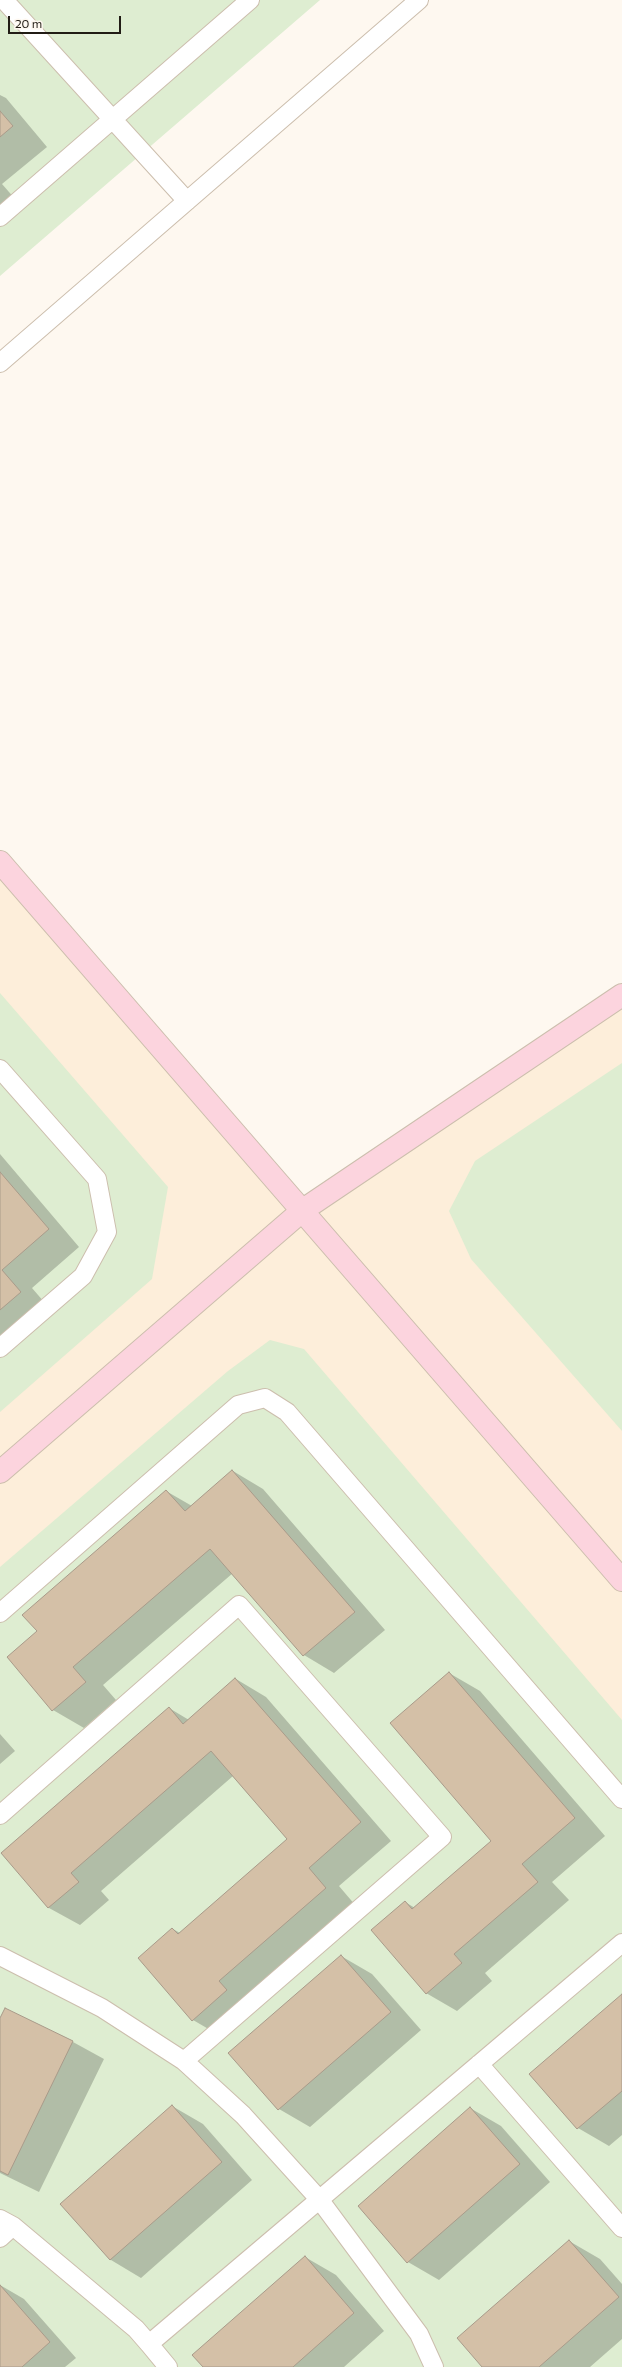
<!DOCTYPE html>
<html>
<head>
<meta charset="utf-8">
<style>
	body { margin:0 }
	#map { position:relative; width:622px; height:2367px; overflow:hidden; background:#fef8f0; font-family:Commissioner,sans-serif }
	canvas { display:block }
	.scale { position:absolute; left:8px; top:16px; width:113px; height:18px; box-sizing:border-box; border:2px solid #211c15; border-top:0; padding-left:5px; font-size:12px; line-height:14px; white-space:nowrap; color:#211c15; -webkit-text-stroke:3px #fef8f0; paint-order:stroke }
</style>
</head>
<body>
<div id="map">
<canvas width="622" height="2367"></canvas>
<div class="scale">20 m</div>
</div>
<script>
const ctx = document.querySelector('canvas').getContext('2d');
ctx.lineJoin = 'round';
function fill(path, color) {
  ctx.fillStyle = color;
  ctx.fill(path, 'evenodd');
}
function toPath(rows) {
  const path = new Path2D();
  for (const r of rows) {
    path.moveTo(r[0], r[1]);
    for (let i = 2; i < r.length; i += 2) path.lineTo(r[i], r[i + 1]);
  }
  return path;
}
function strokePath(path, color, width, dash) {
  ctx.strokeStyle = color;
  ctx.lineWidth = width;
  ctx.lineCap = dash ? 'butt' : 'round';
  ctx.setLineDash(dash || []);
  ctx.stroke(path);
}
fill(toPath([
	[0,862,303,1210,622,995,622,2367,0,2367]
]), '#fdeeda');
fill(toPath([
	[0,0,320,0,0,276],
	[0,993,168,1187,152,1279,0,1412],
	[622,1063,622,1431,471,1259,449,1211,475,1161],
	[270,1340,304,1349,622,1720,622,2367,0,2367,0,1567,228,1371]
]), '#deedd1');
fill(toPath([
	[0,95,6,98,47,147,2,184,16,200,0,213],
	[0,1154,79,1247,32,1288,51,1310,0,1355],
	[233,1471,263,1489,385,1630,334,1673,304,1655,233,1573,103,1685,116,1700,84,1728,53,1710,38,1631,166,1491,192,1506],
	[449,1673,480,1691,605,1836,552,1882,569,1900,485,1973,492,1981,457,2011,426,1993,405,1902,415,1908,492,1841],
	[236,1679,266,1697,391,1841,339,1886,356,1906,224,2038,193,2020,173,1929,180,1933,288,1839,233,1776,101,1891,109,1900,80,1925,49,1908,2,1853,169,1708,189,1720],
	[0,1734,15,1751,0,1764],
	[341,1956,372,1974,421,2030,310,2127,279,2109],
	[622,1996,622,2135,609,2146,578,2128,531,2074],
	[5,2009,73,2042,104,2059,39,2192,0,2173,0,2020],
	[172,2106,203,2124,252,2180,141,2278,111,2260,61,2204],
	[470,2108,501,2126,550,2182,439,2280,408,2262],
	[569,2241,600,2259,622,2284,622,2339,590,2367,484,2367],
	[305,2257,336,2275,384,2331,344,2367,204,2367],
	[0,2285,24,2299,76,2358,65,2367,0,2367]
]), '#0003');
const building = toPath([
	[0,111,13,126,0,137,0,111],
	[0,1172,49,1229,2,1270,21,1292,0,1310,0,1172],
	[232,1470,355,1612,303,1656,210,1549,73,1667,86,1682,52,1711,7,1657,37,1631,22,1615,166,1490,185,1511,232,1470],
	[449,1672,575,1818,522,1864,538,1882,454,1954,462,1963,426,1994,371,1930,405,1901,412,1909,491,1841,390,1723,449,1672],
	[235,1678,361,1822,309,1868,326,1888,219,1981,227,1990,192,2021,138,1958,172,1928,178,1934,287,1839,211,1751,71,1873,79,1882,48,1908,1,1853,169,1707,183,1724,235,1678],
	[341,1955,391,2012,278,2110,228,2053,341,1955],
	[622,1994,622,2091,577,2129,529,2074,622,1994],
	[5,2008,73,2041,8,2175,0,2171,0,2018,5,2008],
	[172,2105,222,2162,110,2260,60,2204,172,2105],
	[470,2107,520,2164,407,2263,358,2206,470,2107],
	[569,2240,619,2297,539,2367,482,2367,457,2338,569,2240],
	[305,2256,354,2313,293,2367,203,2367,192,2355,305,2256],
	[0,2285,50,2342,22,2367,0,2367,0,2285]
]);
fill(building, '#d4c0a7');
strokePath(building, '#a99b8a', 1);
const lane = toPath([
	[4,0,187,201],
	[0,217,250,0],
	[0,363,419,0],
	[0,1069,97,1179,107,1232,83,1276,0,1348],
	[0,1613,238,1405,265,1398,287,1412,622,1799],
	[0,1815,239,1605,442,1837,184,2061],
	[0,1956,102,2008,184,2061,243,2115,319,2199,419,2334,434,2367],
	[479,2064,622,2228],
	[0,2219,13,2226,136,2329,149,2344],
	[0,2238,13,2226],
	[168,2367,149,2344,622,1943]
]);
const secondary = toPath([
	[0,862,622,1580],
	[0,1472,303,1210,622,995]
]);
strokePath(lane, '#ccbead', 20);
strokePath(secondary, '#ccbead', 24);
strokePath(lane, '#fff', 18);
strokePath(secondary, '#fcd4de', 22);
</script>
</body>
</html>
